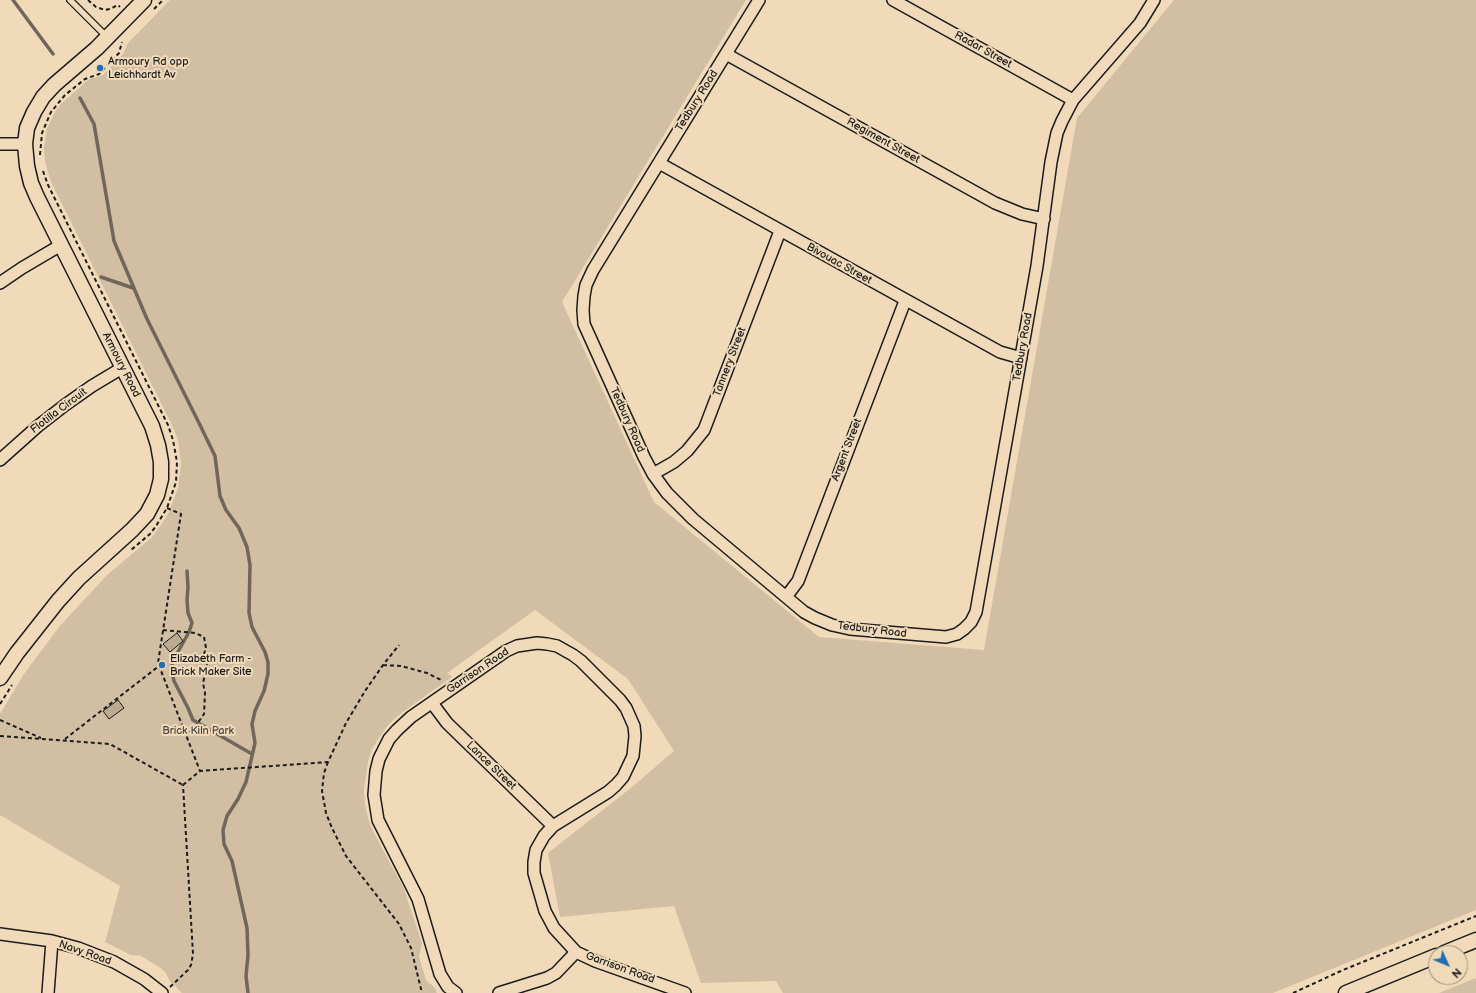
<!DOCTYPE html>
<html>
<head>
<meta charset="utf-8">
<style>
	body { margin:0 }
	#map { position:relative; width:1476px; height:993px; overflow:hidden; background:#f1dab9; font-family:"Balsamiq Sans",sans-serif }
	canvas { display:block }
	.north { position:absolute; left:1428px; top:945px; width:40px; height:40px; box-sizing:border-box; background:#f1dab9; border:1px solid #9c8e7a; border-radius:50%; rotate:134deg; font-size:11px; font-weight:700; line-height:16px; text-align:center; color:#1c1c1c }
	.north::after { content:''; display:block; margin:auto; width:14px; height:18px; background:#1f6fb2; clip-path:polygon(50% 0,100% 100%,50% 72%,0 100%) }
</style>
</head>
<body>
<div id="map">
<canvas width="1476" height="993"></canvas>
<div class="north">N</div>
</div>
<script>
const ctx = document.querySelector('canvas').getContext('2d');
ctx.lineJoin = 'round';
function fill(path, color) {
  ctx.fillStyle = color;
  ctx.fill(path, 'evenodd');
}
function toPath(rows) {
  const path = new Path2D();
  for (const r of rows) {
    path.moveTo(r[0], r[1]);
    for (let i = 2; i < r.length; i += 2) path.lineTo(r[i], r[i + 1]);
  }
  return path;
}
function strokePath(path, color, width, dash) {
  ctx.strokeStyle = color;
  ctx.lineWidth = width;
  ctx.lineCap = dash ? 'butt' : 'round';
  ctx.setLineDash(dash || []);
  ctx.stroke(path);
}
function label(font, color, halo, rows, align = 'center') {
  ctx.font = font + ' "Balsamiq Sans",sans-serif';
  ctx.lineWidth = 4;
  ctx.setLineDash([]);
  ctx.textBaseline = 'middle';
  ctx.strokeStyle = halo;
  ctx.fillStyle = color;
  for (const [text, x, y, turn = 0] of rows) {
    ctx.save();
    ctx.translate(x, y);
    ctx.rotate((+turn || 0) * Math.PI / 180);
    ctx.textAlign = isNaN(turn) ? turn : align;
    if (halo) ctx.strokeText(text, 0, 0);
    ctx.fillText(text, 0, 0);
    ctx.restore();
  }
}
fill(toPath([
	[170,0,746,0,562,302,654,502,819,637,984,650,1077,118,1174,0,1476,0,1476,910,1273,993,783,993,776,981,701,983,674,906,560,917,548,853,632,787,674,751,628,679,535,610,447,673,452,677,400,714,388,725,379,738,372,749,368,762,364,790,365,804,368,818,373,831,404,889,422,943,419,957,426,980,435,988,437,993,182,993,169,980,166,973,162,969,141,956,131,955,105,942,120,886,0,815,0,714,24,674,59,627,107,575,151,538,161,525,168,514,178,488,181,464,178,440,173,427,51,182,45,162,44,148,47,129,55,112,61,104,89,79,103,75,123,54,128,43],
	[1476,978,1476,993,1439,993]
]), '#d2bea2');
strokePath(toPath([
	[13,0,53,54],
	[80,98,94,124,114,241,147,319,200,425,215,456,220,496,226,510,239,528,247,547,250,565,249,613,252,627,265,652,268,662,268,674,264,691,255,711,252,724,255,743,246,782,238,799,227,816,223,830,224,844,232,861,247,928,248,955,246,976,248,993],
	[101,277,133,288],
	[187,571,188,587,187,600,188,613,192,623,189,632,174,659,171,668,174,681,188,708,193,720,252,754]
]), '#70675a', 3.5);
const building = toPath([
	[177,633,183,641,170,652,163,644,177,633],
	[118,700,124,708,109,719,103,711,118,700]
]);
fill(building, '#bcab92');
strokePath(building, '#1c1c1c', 1);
const service = toPath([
	[70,0,107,37]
]);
const minor = toPath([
	[759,0,593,270,586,285,584,296,583,310,584,324,644,457,653,474,667,493,693,519,804,612,815,618,832,625,850,629,946,637,957,634,964,629,971,622,976,612,1037,266,1051,162,1057,133,1062,121,1073,100,1140,23,1154,0],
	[893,0,1073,100],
	[726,54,995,203,1022,214,1044,219],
	[0,144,25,144],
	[659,163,1000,352,1021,358],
	[0,283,22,268,61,245],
	[0,460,38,426,65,405,92,386,122,368],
	[653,474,674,462,687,451,704,430,709,417,780,231],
	[786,597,798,581,905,301],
	[432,703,447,723,553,826],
	[0,934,52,941,78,948,114,962,144,979,162,993],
	[48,993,52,941],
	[456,993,448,987,440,974,418,899,378,820,374,795,376,771,379,759,389,739,397,730,411,717,506,651,517,646,537,643,547,644,557,646,573,655,581,661,620,700,626,708,634,726,635,736,633,756,623,777,616,785,608,792,553,826,544,836,536,850,534,862,534,873,545,911,554,928,576,952,595,961,685,993],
	[499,993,547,978,556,973,576,952]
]);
const tertiary = toPath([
	[0,678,17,653,58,601,79,578,132,530,147,514,157,495,161,479,161,462,158,445,152,426,37,197,31,183,27,166,25,144,27,128,34,112,43,97,54,85,97,48,144,0],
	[1444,953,1476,940],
	[1346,993,1436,956]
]);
strokePath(service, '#1c1c1c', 8);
strokePath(minor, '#1c1c1c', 14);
strokePath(tertiary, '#1c1c1c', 17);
strokePath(toPath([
	[88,0,96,7,105,10,110,9,118,5,120,7],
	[154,9,163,0],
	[40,155,42,133,51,112,65,95,85,79,99,74,119,53,122,42],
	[43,171,48,185,168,425,173,440,177,462,176,482,167,508,156,526,150,534,131,550],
	[167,508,181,514,158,663,200,771],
	[163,630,195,633,204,637,206,648,204,654,207,666,203,683,205,693,204,714,193,730,187,733],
	[383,665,401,666,416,670,427,673,443,681],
	[0,704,12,685],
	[0,720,41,738],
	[0,736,110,744,183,785],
	[65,739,159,666],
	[328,762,324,773,322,791,326,813,332,828,346,856,399,924,411,948,422,993],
	[183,785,200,771,328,762,346,723,365,691,383,665,399,645],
	[170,987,188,970,191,965,193,954,183,785],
	[1293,993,1343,970,1476,916]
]), '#1c1c1c', 2, [4, 3]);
strokePath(service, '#f1dab9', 5.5);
strokePath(minor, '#f1dab9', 11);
strokePath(tertiary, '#f1dab9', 14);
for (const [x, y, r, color] of [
	[100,68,4,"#1f6fb2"],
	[162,665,4,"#1f6fb2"]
]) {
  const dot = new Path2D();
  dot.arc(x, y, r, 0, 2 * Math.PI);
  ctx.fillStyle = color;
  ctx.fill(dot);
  strokePath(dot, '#f1dab9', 1.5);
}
label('11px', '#1c1c1c', '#f1dab9', [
	["Radar Street",983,50,29],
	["Tedbury Road",697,101,-58],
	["Regiment Street",883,141,29],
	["Bivouac Street",839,264,29],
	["Tedbury Road",1023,347,-80],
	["Tannery Street",730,362,-69],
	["Armoury Road",121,365,63],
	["Flotilla Circuit",59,411,-37],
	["Tedbury Road",627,420,66],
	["Argent Street",847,450,-69],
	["Tedbury Road",872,630,7],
	["Garrison Road",478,671,-34],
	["Lance Street",491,766,44],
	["Navy Road",85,953,19],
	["Garrison Road",620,968,20]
]);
label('11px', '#1c1c1c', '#f1dab9', [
	["Armoury Rd opp",108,62],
	["Leichhardt Av",108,75],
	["Elizabeth Farm -",170,659],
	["Brick Maker Site",170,672]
], 'left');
label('11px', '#4a443e', '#f1dab9', [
	["Brick Kiln Park",198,731]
]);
</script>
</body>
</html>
